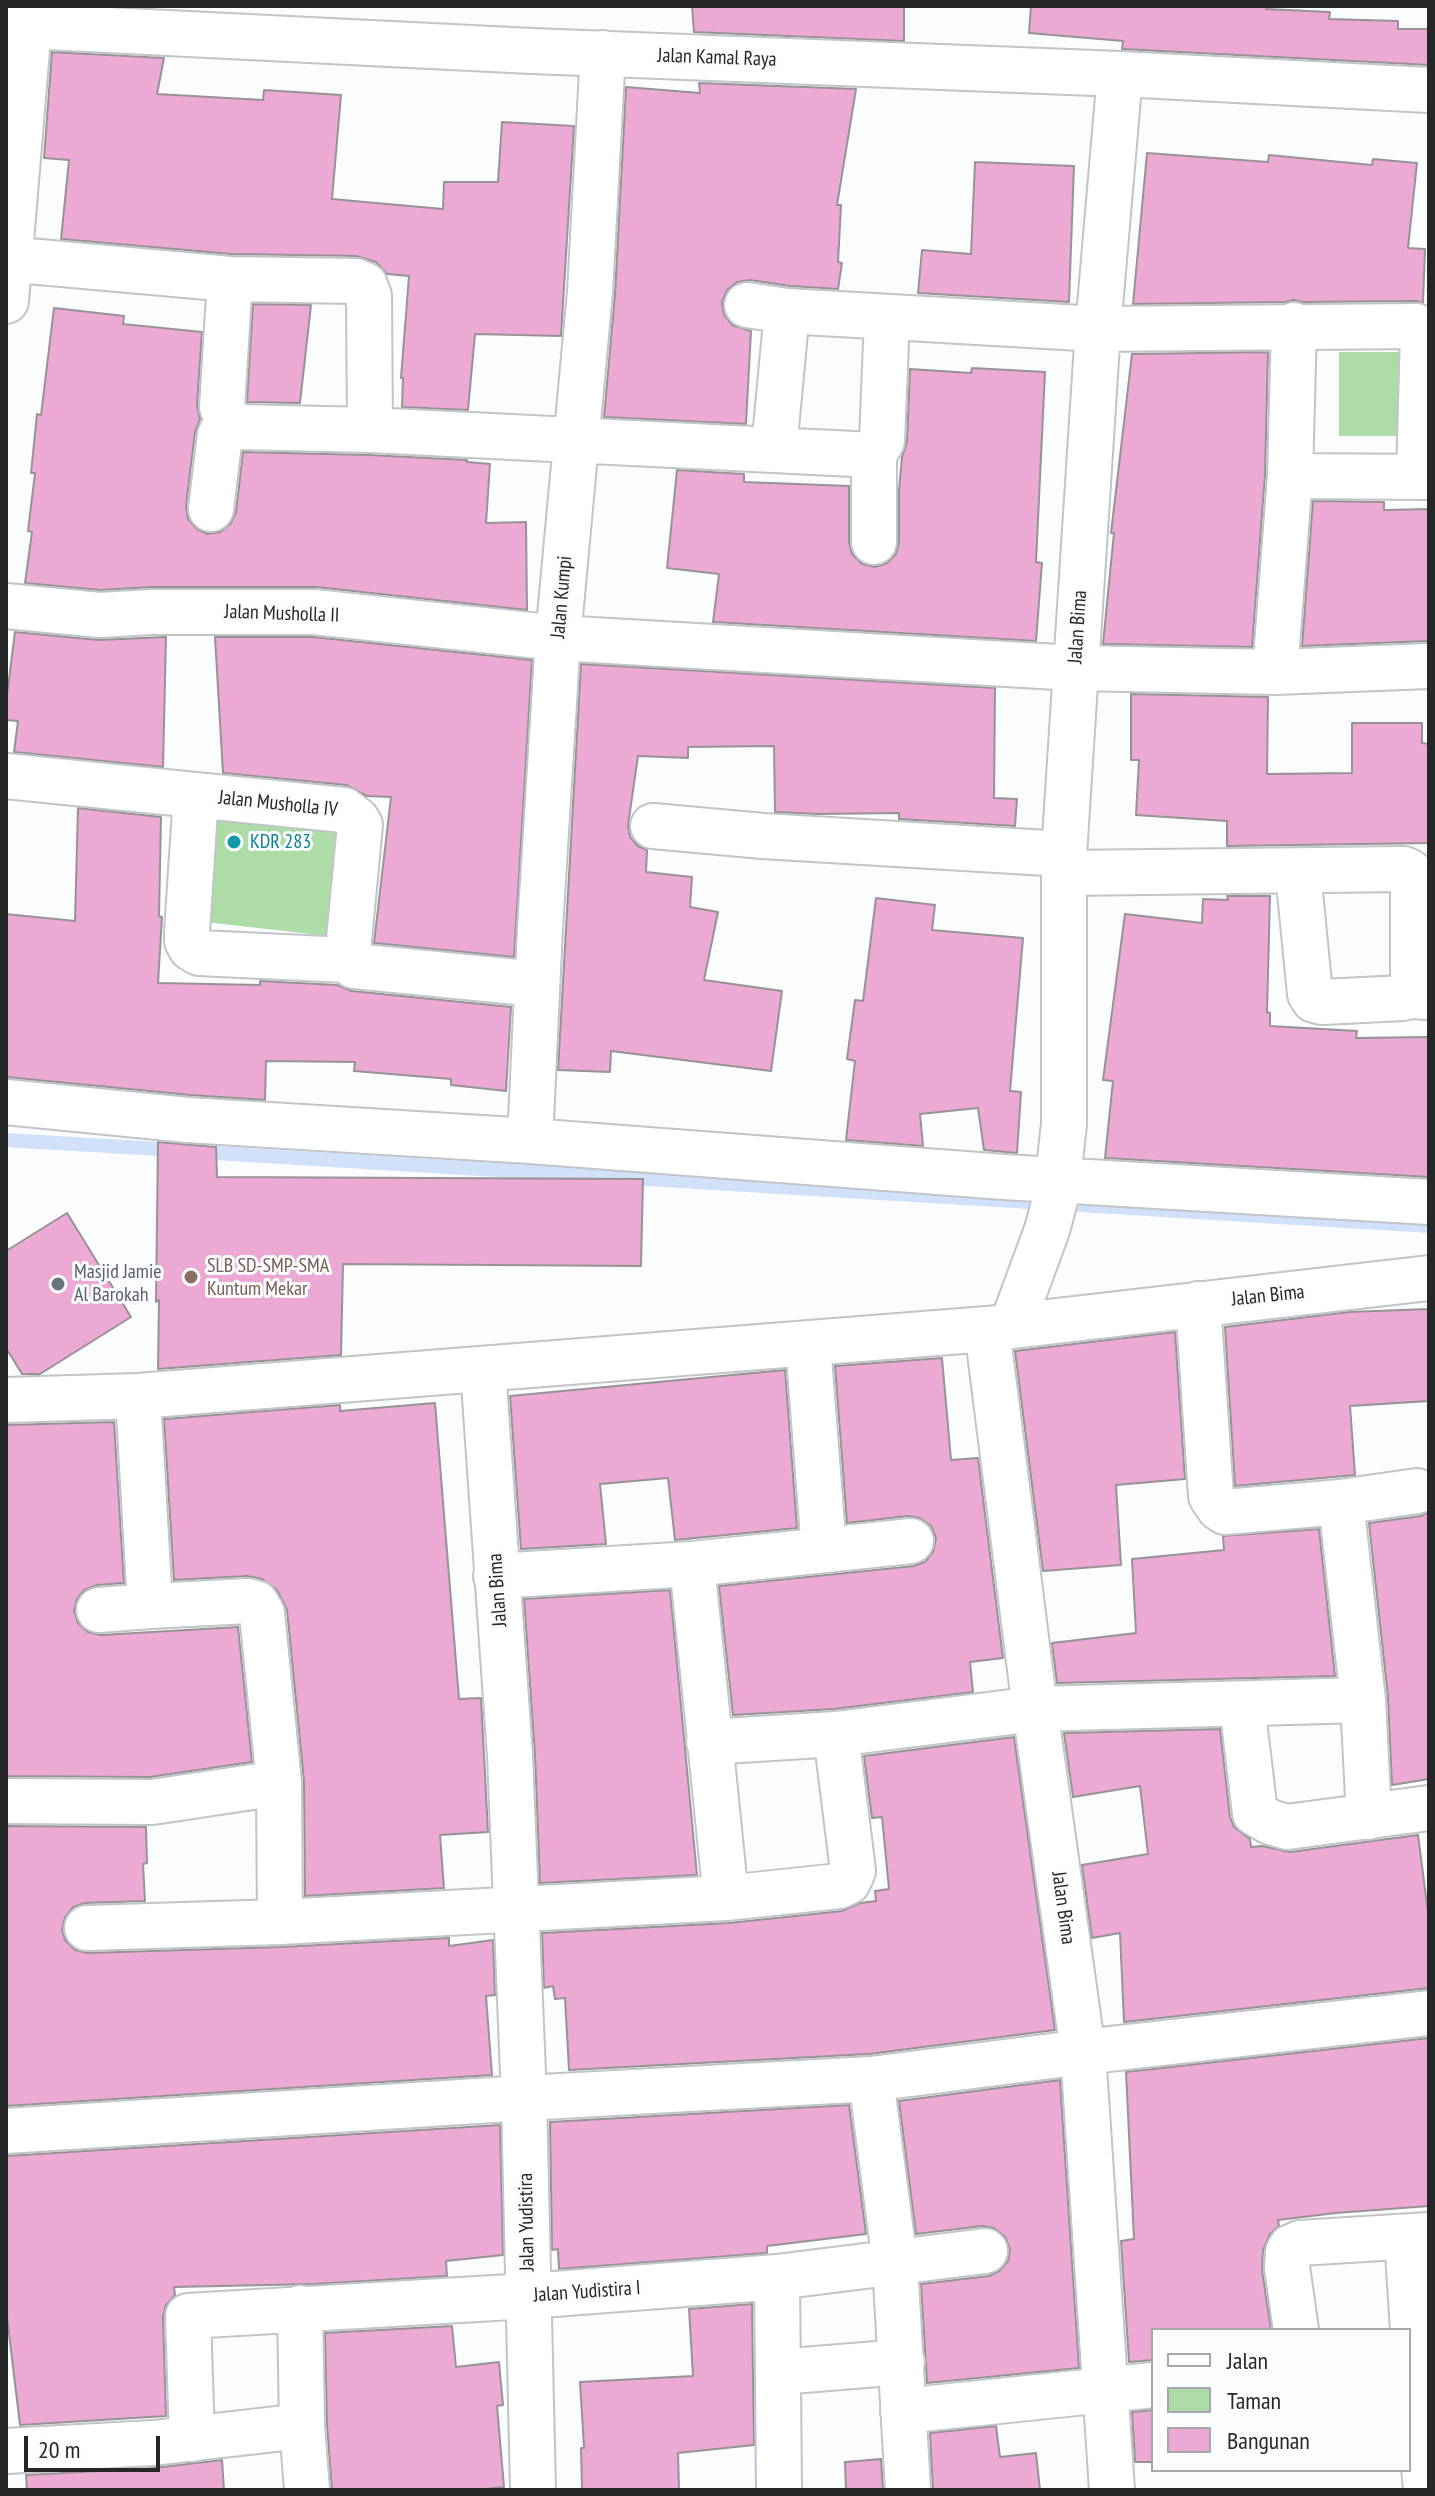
<!DOCTYPE html>
<html>
<head>
<meta charset="utf-8">
<style>
	body { margin:0 }
	#map { position:relative; width:1435px; height:2496px; overflow:hidden; background:#fafcfe; font-family:"PT Sans Narrow",sans-serif }
	canvas { display:block }
	.frame { position:absolute; inset:0; border:8px solid #262728; pointer-events:none }
	.legend { position:absolute; left:1151px; top:2328px; width:260px; height:144px; box-sizing:border-box; background:#fafcfe; border:2px solid #a5a7a8; margin:0; padding:10px 14px; list-style:none; font-size:24px; color:#262728 }
	.legend li { display:flex; align-items:center; gap:16px; height:40px }
	.legend b { width:40px; border:2px solid #a5a7a8 }
	.scale { position:absolute; left:24px; top:2436px; width:136px; height:36px; box-sizing:border-box; border:4px solid #262728; border-top:0; padding-left:10px; font-size:24px; line-height:28px; white-space:nowrap; color:#262728; -webkit-text-stroke:6px #fafcfe; paint-order:stroke }
</style>
</head>
<body>
<div id="map">
<canvas width="1435" height="2496"></canvas>
<div class="frame"></div>
<ul class="legend">
<li><b style="height:10px;background:#fff"></b>Jalan</li>
<li><b style="height:22px;background:#addca7"></b>Taman</li>
<li><b style="height:22px;background:#eba9d4"></b>Bangunan</li>
</ul>
<div class="scale">20 m</div>
</div>
<script>
const ctx = document.querySelector('canvas').getContext('2d');
ctx.lineJoin = 'round';
function fill(path, color) {
  ctx.fillStyle = color;
  ctx.fill(path, 'evenodd');
}
function toPath(rows) {
  const path = new Path2D();
  for (const r of rows) {
    path.moveTo(r[0], r[1]);
    for (let i = 2; i < r.length; i += 2) path.lineTo(r[i], r[i + 1]);
  }
  return path;
}
function strokePath(path, color, width, dash) {
  ctx.strokeStyle = color;
  ctx.lineWidth = width;
  ctx.lineCap = dash ? 'butt' : 'round';
  ctx.setLineDash(dash || []);
  ctx.stroke(path);
}
function label(font, color, halo, rows, align = 'center') {
  ctx.font = font + ' "PT Sans Narrow",sans-serif';
  ctx.lineWidth = 6;
  ctx.setLineDash([]);
  ctx.textBaseline = 'middle';
  ctx.strokeStyle = halo;
  ctx.fillStyle = color;
  for (const [text, x, y, turn = 0] of rows) {
    ctx.save();
    ctx.translate(x, y);
    ctx.rotate((+turn || 0) * Math.PI / 180);
    ctx.textAlign = isNaN(turn) ? turn : align;
    if (halo) ctx.strokeText(text, 0, 0);
    ctx.fillText(text, 0, 0);
    ctx.restore();
  }
}
fill(toPath([
	[1339,352,1399,352,1399,436,1339,436],
	[192,808,350,826,337,937,179,919]
]), '#addca7');
strokePath(toPath([
	[6,1140,177,1150],
	[198,1152,1429,1226]
]), '#d2e1fa', 14);
const building = toPath([
	[692,6,904,6,904,41,694,32,692,6],
	[1031,6,1267,6,1266,9,1330,12,1329,19,1398,21,1398,29,1429,29,1429,65,1122,49,1123,41,1029,33,1031,6],
	[52,52,164,58,157,94,263,100,264,90,341,95,332,199,443,209,444,182,498,182,502,122,574,126,561,336,475,334,468,410,402,407,403,378,401,378,409,276,387,274,376,262,356,256,231,254,61,239,69,160,44,158,52,52],
	[699,83,856,89,837,205,841,205,838,262,842,263,838,289,790,286,750,280,737,282,727,290,722,302,724,315,732,325,751,331,746,424,604,417,615,294,626,87,700,93,699,83],
	[1147,153,1268,162,1269,155,1372,165,1373,159,1417,163,1408,248,1425,249,1423,303,1416,301,1302,302,1294,300,1285,302,1133,304,1147,153],
	[975,162,1074,166,1069,302,918,293,922,250,971,254,975,162],
	[253,304,311,305,300,403,247,402,253,304],
	[54,308,124,316,123,324,202,332,197,405,200,419,195,432,186,506,188,519,197,529,207,534,220,532,231,523,236,512,243,452,369,455,467,460,467,462,490,464,486,523,526,522,527,610,316,587,152,587,100,590,25,583,32,532,28,531,35,473,31,473,37,414,41,415,54,308],
	[1268,352,1265,475,1252,647,1103,644,1114,533,1111,533,1132,354,1268,352],
	[972,368,1045,372,1036,562,1042,563,1036,641,713,622,719,574,667,568,677,470,744,474,744,482,849,486,849,542,852,554,862,564,875,567,887,563,896,554,899,542,899,490,902,457,907,442,910,369,971,373,972,368],
	[1313,501,1384,502,1384,510,1429,509,1429,641,1302,646,1313,501],
	[15,632,98,640,166,637,163,767,14,752,18,721,6,720,6,703,15,632],
	[215,637,313,637,532,660,514,957,374,943,391,797,367,796,346,785,223,773,215,637],
	[581,664,995,688,994,798,1017,799,1015,826,899,819,899,813,818,814,775,812,774,746,688,747,688,758,638,756,628,825,630,837,638,846,647,850,646,872,692,877,690,907,718,912,704,980,782,991,771,1071,611,1051,610,1072,558,1070,581,664],
	[1131,694,1268,697,1267,774,1352,773,1352,723,1422,723,1422,743,1429,744,1429,843,1227,846,1227,821,1136,815,1139,760,1131,760,1131,694],
	[78,808,161,817,159,916,162,917,158,983,260,985,260,981,337,985,352,991,511,1007,506,1091,451,1085,451,1079,354,1071,355,1062,266,1061,265,1100,190,1095,6,1077,6,914,75,921,78,808],
	[1227,896,1270,896,1267,1012,1270,1013,1270,1026,1357,1031,1356,1038,1428,1037,1429,1177,1105,1158,1113,1081,1103,1080,1125,914,1202,923,1203,899,1228,900,1227,896],
	[876,898,935,905,932,930,1023,938,1010,1091,1021,1092,1017,1153,984,1150,978,1108,920,1114,923,1146,846,1140,855,1061,847,1059,855,1000,863,1001,876,898],
	[158,1142,216,1147,217,1177,643,1179,641,1266,343,1264,341,1355,158,1369,159,1300,156,1302,158,1142],
	[67,1213,131,1317,40,1374,22,1374,6,1348,6,1251,67,1213],
	[1429,1309,1429,1401,1350,1406,1355,1475,1235,1486,1225,1327,1349,1312,1429,1309],
	[1175,1332,1185,1479,1116,1485,1121,1565,1043,1571,1015,1351,1175,1332],
	[942,1358,951,1460,978,1458,1003,1658,970,1662,973,1692,834,1709,733,1715,719,1586,914,1566,925,1562,933,1552,936,1538,931,1526,920,1518,908,1516,847,1523,835,1366,942,1358],
	[785,1370,797,1528,675,1540,668,1478,600,1484,606,1544,521,1549,510,1396,785,1370],
	[435,1403,459,1699,481,1698,488,1832,440,1835,444,1888,305,1896,304,1781,287,1610,277,1590,262,1579,247,1576,174,1580,164,1419,340,1405,340,1411,435,1403],
	[114,1422,124,1583,97,1585,84,1590,77,1599,74,1611,78,1623,88,1632,101,1635,238,1627,252,1762,150,1777,6,1776,6,1425,114,1422],
	[1429,1512,1429,1779,1392,1785,1388,1697,1369,1523,1421,1516,1429,1512],
	[1319,1529,1335,1676,1057,1683,1052,1643,1136,1633,1132,1559,1224,1550,1223,1536,1319,1529],
	[670,1590,697,1875,540,1883,535,1755,524,1599,670,1590],
	[1220,1729,1230,1817,1234,1827,1250,1839,1251,1847,1262,1846,1290,1852,1418,1835,1429,1920,1429,1988,1124,2022,1120,1933,1092,1938,1082,1865,1148,1854,1140,1786,1073,1797,1064,1733,1220,1729],
	[1014,1737,1055,2030,869,2054,569,2070,565,1998,555,1999,553,1986,544,1988,542,1933,729,1923,842,1911,860,1903,876,1901,875,1891,889,1889,882,1817,872,1818,864,1756,1014,1737],
	[6,1826,146,1827,147,1863,143,1864,145,1901,85,1903,73,1907,65,1917,62,1930,65,1940,75,1950,87,1953,281,1947,449,1938,449,1946,493,1940,495,1995,486,1996,492,2075,6,2106,6,1826],
	[1429,2038,1429,2206,1336,2213,1278,2220,1279,2226,1270,2234,1263,2250,1262,2270,1271,2330,1153,2330,1153,2360,1129,2362,1121,2241,1134,2239,1126,2072,1429,2038],
	[1060,2080,1079,2368,927,2383,921,2284,989,2276,999,2271,1008,2261,1010,2249,1005,2237,994,2228,982,2226,916,2234,899,2101,1060,2080],
	[849,2105,866,2234,767,2246,767,2253,559,2269,558,2249,552,2250,550,2122,849,2105],
	[500,2125,503,2255,446,2261,447,2276,315,2284,174,2287,175,2295,166,2305,163,2317,166,2416,20,2425,6,2309,6,2156,500,2125],
	[752,2304,754,2445,678,2453,679,2490,582,2490,581,2448,584,2448,580,2382,693,2376,689,2309,752,2304],
	[452,2326,456,2367,499,2362,503,2405,497,2406,504,2487,474,2490,332,2490,327,2425,325,2333,452,2326],
	[1153,2410,1153,2462,1135,2462,1132,2412,1153,2410],
	[996,2426,1000,2457,1036,2453,1040,2490,933,2490,930,2433,996,2426],
	[881,2459,883,2490,846,2490,845,2462,881,2459],
	[222,2460,224,2490,27,2490,26,2475,154,2468,222,2460]
]);
fill(building, '#eba9d4');
strokePath(building, '#979395', 2);
const minor = toPath([
	[6,259,230,279,356,281,365,285,369,296,370,430],
	[230,279,222,407,228,420,238,427,370,430,874,455,882,441,887,317],
	[6,301,29,26],
	[747,305,787,311,1098,329,1416,326,1423,332,1419,477],
	[774,449,787,311],
	[1290,476,1429,477],
	[211,509,220,435,228,420],
	[874,542,874,455],
	[6,606,100,615,152,612,314,612,558,638,1075,668,1275,672,1429,666],
	[1275,672,1290,476,1294,325],
	[6,776,344,810,357,820,360,825,347,960,354,966,537,984],
	[196,795,187,932,187,941,191,948,199,953,347,960],
	[653,826,763,836,1064,854],
	[1298,872,1310,994,1314,1000,1322,1002,1403,998,1410,996,1429,997],
	[1064,873,1404,869,1410,872,1413,880,1413,990,1410,996],
	[6,1102,188,1120,530,1141,1004,1177,1429,1202],
	[530,1141,540,929,558,638,590,292,603,53],
	[1198,1304,1211,1496,1219,1508,1225,1512,1341,1502,1417,1491],
	[1012,1325,1047,1230,1056,1196,1064,1124,1064,854,1098,329,1120,74],
	[987,1329,1035,1709,1083,2052,1112,2490],
	[808,1344,824,1550],
	[483,1369,510,1756,524,2098,533,2490],
	[138,1396,150,1606,248,1601,256,1603,262,1613,279,1783,280,1922],
	[6,1400,138,1396,987,1329,1429,1278],
	[1341,1502,1363,1700,1369,1817],
	[692,1564,726,1898],
	[496,1576,692,1564,911,1541],
	[99,1610,150,1606],
	[1242,1705,1255,1813,1270,1822,1287,1827,1429,1808],
	[709,1742,836,1734,1035,1709,1363,1700],
	[6,1801,152,1802,279,1783],
	[87,1928,280,1922,726,1898,839,1886,848,1882,853,1871,836,1734],
	[871,2079,895,2263,908,2490],
	[6,2131,524,2098,871,2079,1083,2052,1429,2013],
	[1407,2237,1415,2361,1409,2361],
	[777,2277,779,2490],
	[300,2308,302,2426],
	[1296,2330,1287,2267,1288,2252,1291,2247,1300,2243,1429,2235],
	[1415,2361,1426,2490],
	[779,2372,902,2362],
	[903,2411,1153,2385],
	[192,2439,188,2316,528,2296,777,2277,985,2251],
	[6,2451,153,2443,302,2426,307,2490]
]);
const major = toPath([
	[6,25,532,51,1120,74,1429,90]
]);
strokePath(minor, '#c1c4c8', 48);
strokePath(major, '#c1c4c8', 48);
strokePath(minor, '#fff', 44);
strokePath(major, '#fff', 44);
for (const [x, y, r, color] of [
	[234,842,8,"#0f9aa8"],
	[191,1277,8,"#8d6e63"],
	[58,1284,8,"#6b7280"]
]) {
  const dot = new Path2D();
  dot.arc(x, y, r, 0, 2 * Math.PI);
  ctx.fillStyle = color;
  ctx.fill(dot);
  strokePath(dot, '#fafcfe', 3);
}
label('20px', '#262728', '#fafcfe', [
	["Jalan Kamal Raya",717,58,2],
	["Jalan Kumpi",562,597,-85],
	["Jalan Musholla II",282,614,2],
	["Jalan Bima",1078,627,-86],
	["Jalan Musholla IV",278,804,6],
	["Jalan Bima",1268,1296,-6],
	["Jalan Bima",498,1590,-94],
	["Jalan Bima",1063,1908,82],
	["Jalan Yudistira",527,2222,-91],
	["Jalan Yudistira I",587,2292,-4]
]);
label('20px', '#0d838f', '#fafcfe', [
	["KDR 283",250,842]
], 'left');
label('20px', '#785e54', '#fafcfe', [
	["SLB SD-SMP-SMA",207,1266],
	["Kuntum Mekar",207,1289]
], 'left');
label('20px', '#5b616d', '#fafcfe', [
	["Masjid Jamie",74,1272],
	["Al Barokah",74,1295]
], 'left');
</script>
</body>
</html>
